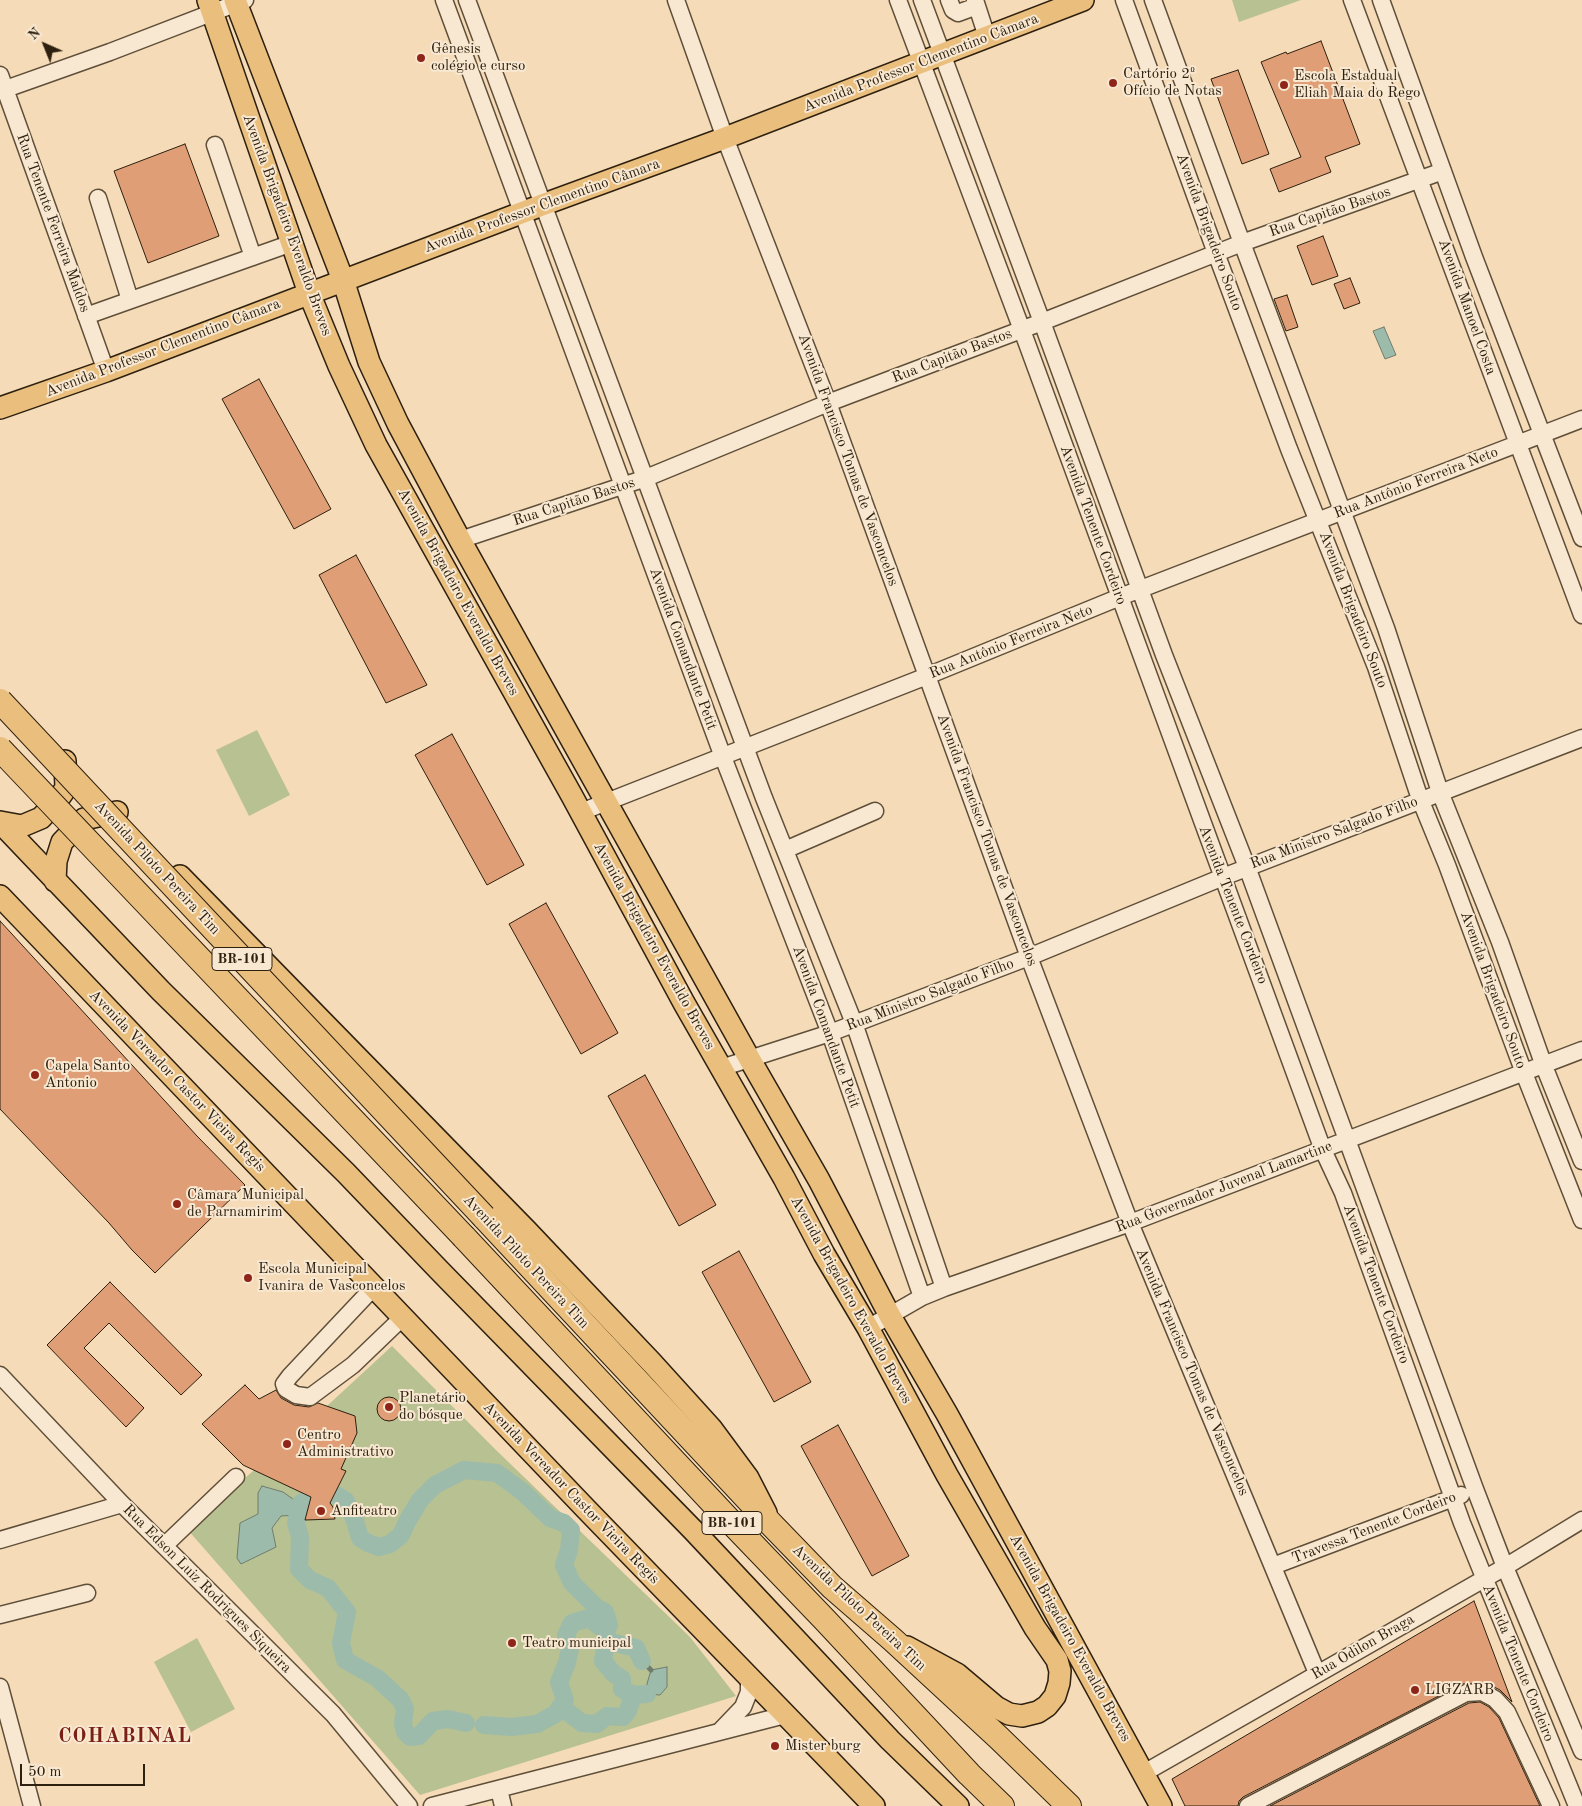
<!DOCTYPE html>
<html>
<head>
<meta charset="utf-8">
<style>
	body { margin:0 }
	#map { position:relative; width:1582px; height:1806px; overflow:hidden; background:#f5dbb8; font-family:"Old Standard TT",serif }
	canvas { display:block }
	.north { position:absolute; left:20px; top:20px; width:50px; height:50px; -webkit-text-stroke:4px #f8e8d1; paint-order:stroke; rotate:316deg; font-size:14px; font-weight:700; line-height:20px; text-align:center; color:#2d200f }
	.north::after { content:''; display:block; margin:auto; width:18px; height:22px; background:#2d200f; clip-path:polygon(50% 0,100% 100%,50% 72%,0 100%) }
	.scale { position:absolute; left:20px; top:1764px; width:125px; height:22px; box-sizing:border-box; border:2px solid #2d200f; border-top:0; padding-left:6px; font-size:15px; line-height:18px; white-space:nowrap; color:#2d200f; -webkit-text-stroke:4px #f8e8d1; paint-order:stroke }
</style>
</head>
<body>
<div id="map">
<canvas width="1582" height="1806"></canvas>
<div class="north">N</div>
<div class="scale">50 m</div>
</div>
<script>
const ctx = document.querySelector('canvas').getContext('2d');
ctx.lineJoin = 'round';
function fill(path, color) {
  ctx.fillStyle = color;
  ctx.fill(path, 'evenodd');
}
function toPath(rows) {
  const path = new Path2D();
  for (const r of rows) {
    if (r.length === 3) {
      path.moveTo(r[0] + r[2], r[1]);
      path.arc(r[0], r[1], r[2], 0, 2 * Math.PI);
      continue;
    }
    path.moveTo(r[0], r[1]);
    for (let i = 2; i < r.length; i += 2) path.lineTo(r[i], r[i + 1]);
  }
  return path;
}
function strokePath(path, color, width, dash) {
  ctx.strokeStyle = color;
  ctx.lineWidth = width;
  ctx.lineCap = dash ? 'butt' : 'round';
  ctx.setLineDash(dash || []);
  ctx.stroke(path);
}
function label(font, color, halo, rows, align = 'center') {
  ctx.font = font + ' "Old Standard TT",serif';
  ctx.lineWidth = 4;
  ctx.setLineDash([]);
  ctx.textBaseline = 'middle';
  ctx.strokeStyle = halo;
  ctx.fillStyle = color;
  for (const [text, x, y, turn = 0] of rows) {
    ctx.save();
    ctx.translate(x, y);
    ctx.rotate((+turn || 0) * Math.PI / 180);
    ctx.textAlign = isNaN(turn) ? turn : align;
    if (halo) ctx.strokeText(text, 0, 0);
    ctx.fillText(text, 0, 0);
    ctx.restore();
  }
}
fill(toPath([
	[1232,0,1301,0,1239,22],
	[257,730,290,795,249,816,216,750],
	[392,1346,497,1451,690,1637,736,1696,420,1795,187,1529,327,1406],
	[197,1638,235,1709,191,1732,154,1662]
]), '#b8c192');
const water = toPath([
	[1384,327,1396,355,1385,359,1373,331,1384,327],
	[262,1486,283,1492,300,1504,298,1515,281,1516,272,1528,276,1547,241,1564,237,1558,240,1523,258,1514,258,1493,262,1486],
	[667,1667,667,1687,660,1695,647,1694,647,1684,651,1670,667,1667]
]);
fill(water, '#9dbbab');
strokePath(water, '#707d6d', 1);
strokePath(toPath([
	[642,1661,651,1670]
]), '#707d6d', 5);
strokePath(toPath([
	[610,1642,605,1649,603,1661,613,1673,622,1679,622,1689,633,1695,647,1694],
	[559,1708,565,1710,582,1723,597,1724,607,1716,623,1717,628,1711,633,1695],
	[466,1723,448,1719,433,1721,419,1736,410,1737,405,1732,403,1723,405,1709,401,1700,377,1678,345,1660,341,1643,347,1612,328,1588,310,1580,299,1569,300,1537,296,1523,300,1504,309,1497,335,1494,346,1501,354,1518,360,1538,368,1543,379,1547,390,1544,401,1535,408,1520,420,1500,435,1485,464,1470,497,1473,523,1492,550,1518,564,1523,571,1530,569,1550,564,1565,572,1583,596,1607,605,1612,609,1625,605,1631],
	[484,1725,511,1727,537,1724,557,1713,565,1700,559,1682,567,1663,570,1648,566,1635,572,1623,589,1618,605,1631,610,1642,636,1648,642,1661]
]), '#9dbbab', 18);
const building = toPath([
	[1321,41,1360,144,1325,157,1331,172,1279,192,1270,169,1301,157,1261,62,1286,52,1287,54,1321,41],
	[1238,70,1269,154,1242,164,1211,79,1238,70],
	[185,144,219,236,148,263,114,171,185,144],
	[1323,236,1338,276,1312,285,1297,246,1323,236],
	[1350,278,1360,303,1344,309,1334,284,1350,278],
	[1287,295,1298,327,1286,331,1274,299,1287,295],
	[259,379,331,509,294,529,222,399,259,379],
	[356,555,427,685,386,703,319,575,356,555],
	[452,734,524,865,487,885,415,755,452,734],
	[546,903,618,1033,581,1054,509,924,546,903],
	[0,921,197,1136,245,1185,155,1273,132,1250,109,1223,0,1109,0,921],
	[645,1075,716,1205,679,1226,608,1096,645,1075],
	[739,1251,811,1382,774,1402,702,1272,739,1251],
	[110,1282,202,1375,181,1395,109,1323,84,1348,144,1408,126,1427,47,1345,110,1282],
	[245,1385,259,1399,276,1390,281,1398,294,1405,309,1407,318,1403,355,1416,357,1433,341,1469,346,1471,330,1503,333,1507,335,1519,305,1520,311,1497,243,1465,202,1424,245,1385],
	[389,1409,12],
	[838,1425,909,1556,872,1576,801,1446,838,1425],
	[1474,1601,1512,1702,1500,1690,1486,1683,1462,1684,1243,1797,1239,1801,1238,1806,1185,1806,1172,1779,1474,1601],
	[1480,1702,1489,1707,1499,1718,1540,1806,1270,1806,1469,1703,1480,1702]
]);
fill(building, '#df9e76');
strokePath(building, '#2d200f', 1);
const minor = toPath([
	[444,0,723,757,830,1033,922,1297],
	[467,0,764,798,854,1023,944,1288],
	[676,0,725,138,828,403,1029,957,1130,1223,1317,1673],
	[898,0,1022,330,1323,1150,1343,1193,1462,1523,1577,1806],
	[922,0,1042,322,1164,655,1247,867,1475,1489,1505,1567,1582,1751],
	[949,0,953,10,958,13,977,6],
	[975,0,987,37],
	[1124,0,1216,253,1289,449,1376,667,1420,799,1447,865,1524,1073,1582,1220],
	[1153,0,1242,243,1386,628,1440,792,1500,942,1544,1066,1582,1161],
	[1352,0,1582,615],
	[1381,0,1474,257,1582,538],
	[0,75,106,371],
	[0,91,110,52,245,0],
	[215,145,253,257],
	[98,198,130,300],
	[86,316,292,243],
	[460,540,646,478,828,403,1042,322,1242,243,1443,171],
	[581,812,927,676,1120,597,1582,419],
	[785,850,875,811],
	[721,1068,830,1033,1029,957,1223,877,1582,738],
	[373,1288,290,1376,284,1384,286,1389,296,1395,310,1397,353,1365,402,1318],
	[868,1328,922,1297,944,1288,1130,1223,1582,1050],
	[0,1375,122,1504,333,1714,409,1806],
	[0,1540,122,1504],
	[164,1546,236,1477],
	[1273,1566,1461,1495],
	[0,1615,87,1593],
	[0,1687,32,1806],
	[721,1730,743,1707,749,1692,749,1677],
	[1144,1773,1505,1567,1582,1520],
	[499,1789,503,1806],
	[432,1806,785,1715],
	[1248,1806,1466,1693,1482,1692,1495,1699,1507,1712,1551,1806]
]);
const major = toPath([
	[208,0,309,293,339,366,376,445,572,796,684,1003,784,1178,824,1254,868,1328,947,1475,1035,1628,1057,1660,1060,1671,1059,1683,1055,1696,1047,1706,1038,1712,1022,1716,1009,1714,996,1707,957,1674,907,1647],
	[235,0,343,280,369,362,398,424,460,540,749,1058,819,1180,890,1316,947,1414,1161,1806],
	[0,408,106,371,542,205,725,138,1083,0],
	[0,822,161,991,346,1173,438,1269,693,1530,890,1740,958,1806],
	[0,822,22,826,41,818,57,801,66,788,65,761],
	[180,876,527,1231,653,1364,711,1428,748,1478,766,1513],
	[55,881,56,861,62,842,84,819,117,812],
	[0,896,587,1510,874,1806]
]);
const highway = toPath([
	[484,1217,771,1524,832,1587,893,1640,999,1738,1069,1806],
	[464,1237,729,1520,825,1620,969,1774,1002,1806]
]);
strokePath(minor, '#5f4f39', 19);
strokePath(major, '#2d200f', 24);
strokePath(highway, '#2d200f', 26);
strokePath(minor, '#f8e8d1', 16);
strokePath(major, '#eabe7c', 21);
strokePath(highway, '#eabe7c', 24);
const highwayBridge = toPath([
	[0,701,484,1217],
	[0,749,464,1237]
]);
strokePath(highwayBridge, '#2d200f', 26, []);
strokePath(highwayBridge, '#eabe7c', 24);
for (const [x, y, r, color] of [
	[421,58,5,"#8f2418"],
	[1113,83,5,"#8f2418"],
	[1284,85,5,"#8f2418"],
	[35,1075,5,"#8f2418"],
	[177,1204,5,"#8f2418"],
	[248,1278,5,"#8f2418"],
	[389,1407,5,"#8f2418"],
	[287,1444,5,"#8f2418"],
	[321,1511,5,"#8f2418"],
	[512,1643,5,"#8f2418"],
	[1415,1690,5,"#8f2418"],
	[775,1746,5,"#8f2418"]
]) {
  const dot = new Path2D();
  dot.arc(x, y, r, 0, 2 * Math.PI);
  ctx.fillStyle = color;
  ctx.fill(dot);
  strokePath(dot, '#f8e8d1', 2);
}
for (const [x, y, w] of [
	[242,959,60],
	[732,1523,60]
]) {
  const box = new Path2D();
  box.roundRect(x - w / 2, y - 11.5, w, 23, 4);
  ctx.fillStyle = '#f8e8d1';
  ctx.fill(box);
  strokePath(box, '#2d200f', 1);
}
label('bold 14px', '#2d200f', null, [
	["BR-101",242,959],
	["BR-101",732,1523]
]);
label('15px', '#2d200f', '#f8e8d1', [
	["Gênesis",431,49],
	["colégio e curso",431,66],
	["Cartório 2º",1123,74],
	["Ofício de Notas",1123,91],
	["Escola Estadual",1294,76],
	["Eliah Maia do Rego",1294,93],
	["Capela Santo",45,1066],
	["Antonio",45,1083],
	["Câmara Municipal",187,1195],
	["de Parnamirim",187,1212],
	["Escola Municipal",258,1269],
	["Ivanira de Vasconcelos",258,1286],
	["Planetário",399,1398],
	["do bósque",399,1415],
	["Centro",297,1435],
	["Administrativo",297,1452],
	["Anfiteatro",331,1511],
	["Teatro municipal",522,1643],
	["LIGZARB",1425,1690],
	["Mister burg",785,1746]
], 'left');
label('15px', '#2d200f', '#f8e8d1', [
	["Avenida Professor Clementino Câmara",921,63,-21],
	["Avenida Professor Clementino Câmara",542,206,-20],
	["Rua Capitão Bastos",1330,212,-19],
	["Rua Tenente Ferreira Maldos",53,223,70],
	["Avenida Brigadeiro Everaldo Breves",287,225,70],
	["Avenida Brigadeiro Souto",1209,232,70],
	["Avenida Manoel Costa",1467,307,70],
	["Avenida Professor Clementino Câmara",163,348,-21],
	["Rua Capitão Bastos",952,356,-21],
	["Avenida Francisco Tomas de Vasconcelos",848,460,70],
	["Rua Antônio Ferreira Neto",1416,483,-21],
	["Rua Capitão Bastos",574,502,-18],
	["Avenida Tenente Cordeiro",1093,525,70],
	["Avenida Brigadeiro Everaldo Breves",458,592,61],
	["Avenida Brigadeiro Souto",1353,610,69],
	["Rua Antônio Ferreira Neto",1011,642,-22],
	["Avenida Comandante Petit",683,649,70],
	["Rua Ministro Salgado Filho",1334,833,-21],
	["Avenida Francisco Tomas de Vasconcelos",987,840,70],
	["Avenida Piloto Pereira Tim",157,868,47],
	["Avenida Tenente Cordeiro",1233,905,69],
	["Avenida Brigadeiro Everaldo Breves",654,946,61],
	["Avenida Brigadeiro Souto",1493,990,70],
	["Rua Ministro Salgado Filho",930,995,-21],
	["Avenida Comandante Petit",826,1027,70],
	["Avenida Vereador Castor Vieira Regis",177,1081,46],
	["Rua Governador Juvenal Lamartine",1224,1187,-21],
	["Avenida Piloto Pereira Tim",526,1262,47],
	["Avenida Tenente Cordeiro",1376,1284,70],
	["Avenida Brigadeiro Everaldo Breves",851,1300,61],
	["Avenida Francisco Tomas de Vasconcelos",1192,1372,67],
	["Avenida Vereador Castor Vieira Regis",571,1493,46],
	["Travessa Tenente Cordeiro",1374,1528,-21],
	["Rua Edson Luiz Rodrigues Siqueira",207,1589,45],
	["Avenida Piloto Pereira Tim",859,1608,43],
	["Avenida Brigadeiro Everaldo Breves",1070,1638,61],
	["Rua Odilon Braga",1363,1647,-30],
	["Avenida Tenente Cordeiro",1518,1663,68]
]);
ctx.letterSpacing = '1px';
label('bold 20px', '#7a1f14', '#f8e8d1', [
	["COHABINAL",125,1737]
]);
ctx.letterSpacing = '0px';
</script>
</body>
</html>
